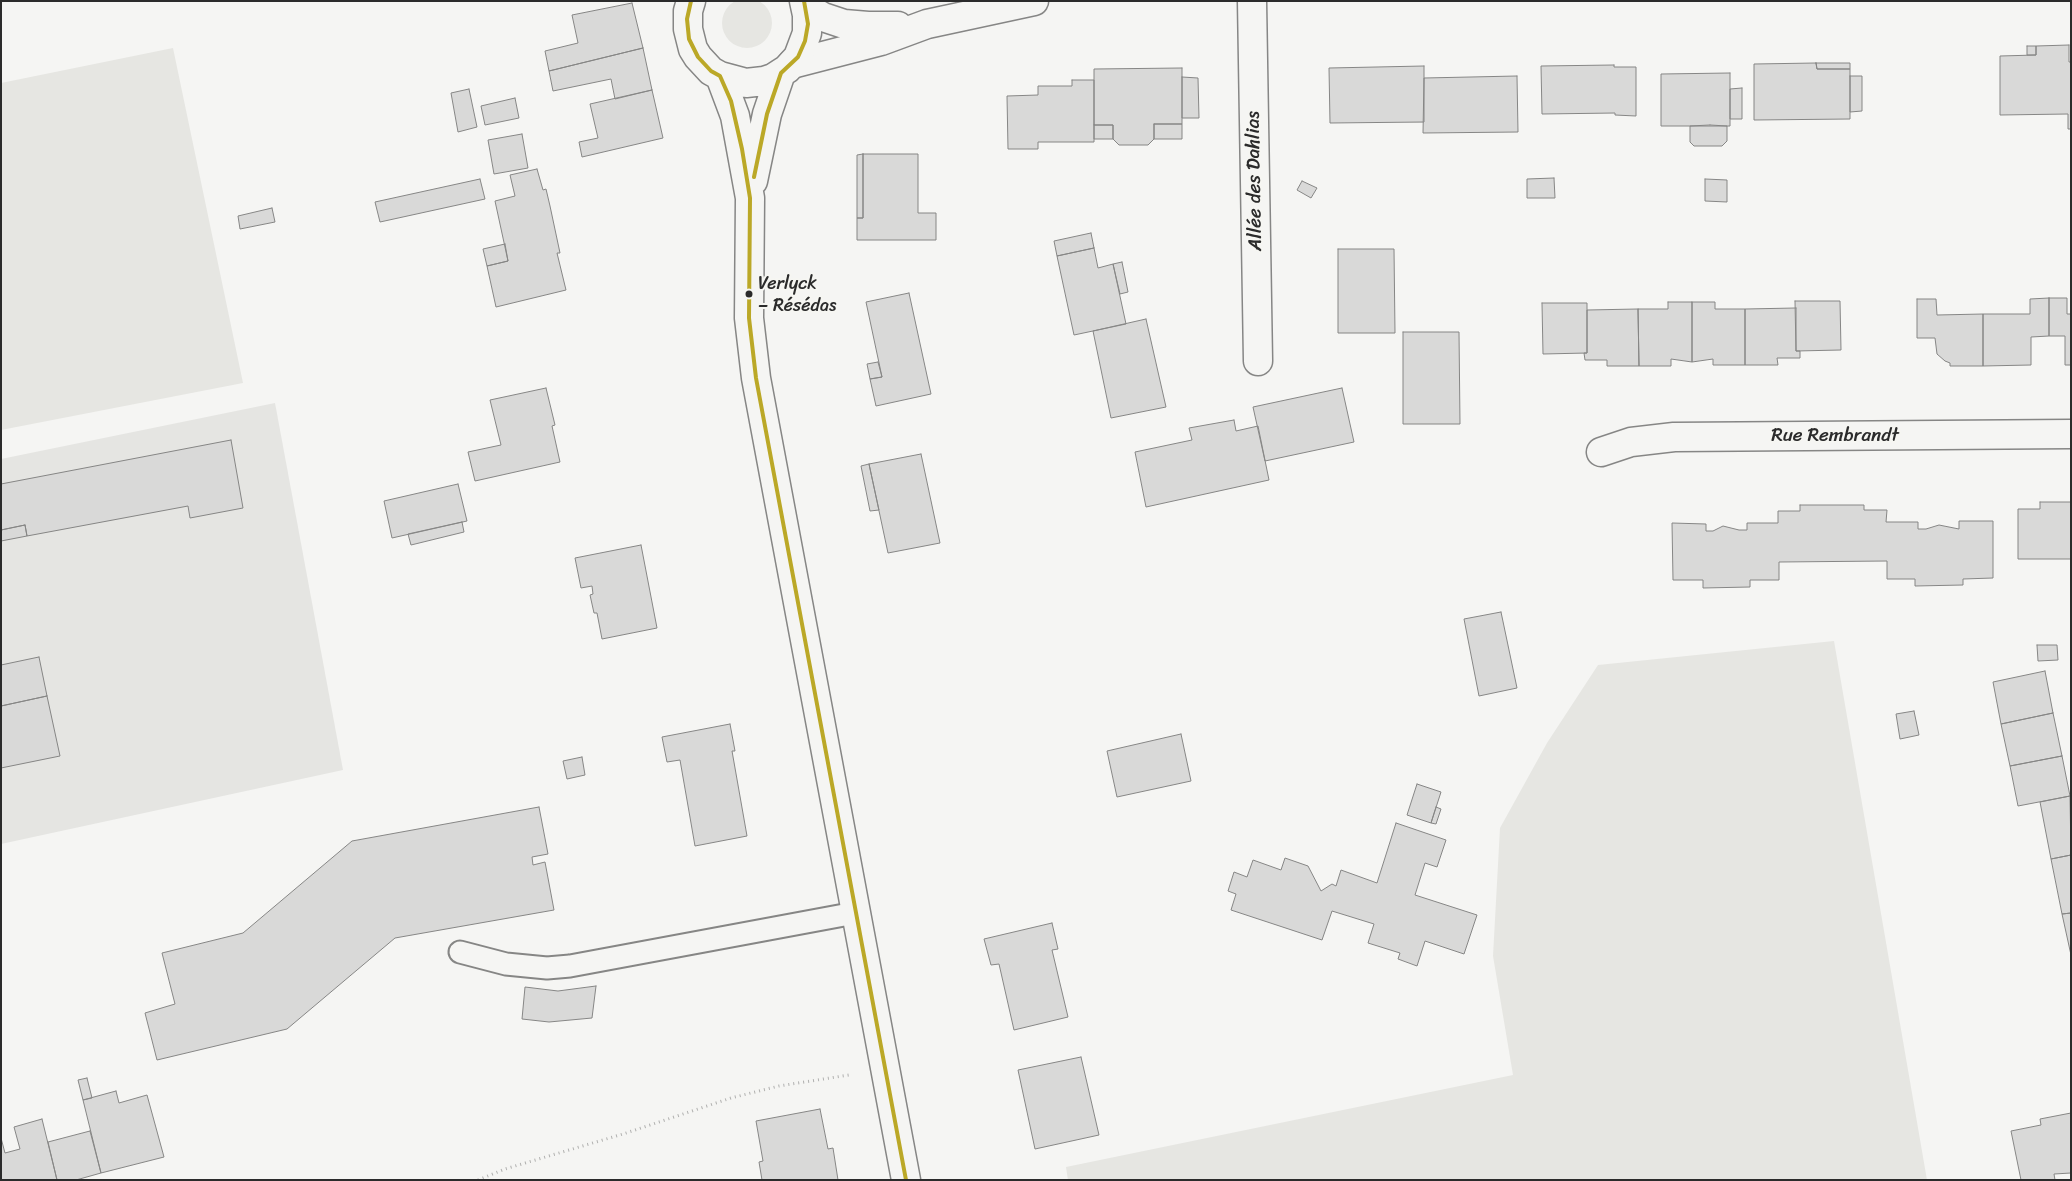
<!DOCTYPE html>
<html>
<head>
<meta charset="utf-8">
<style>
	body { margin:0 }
	#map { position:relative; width:2072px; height:1181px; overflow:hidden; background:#f5f5f3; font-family:Sriracha,sans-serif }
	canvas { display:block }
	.frame { position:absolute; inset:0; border:2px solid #2b2b2b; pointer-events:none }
</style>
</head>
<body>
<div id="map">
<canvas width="2072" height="1181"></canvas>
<div class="frame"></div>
</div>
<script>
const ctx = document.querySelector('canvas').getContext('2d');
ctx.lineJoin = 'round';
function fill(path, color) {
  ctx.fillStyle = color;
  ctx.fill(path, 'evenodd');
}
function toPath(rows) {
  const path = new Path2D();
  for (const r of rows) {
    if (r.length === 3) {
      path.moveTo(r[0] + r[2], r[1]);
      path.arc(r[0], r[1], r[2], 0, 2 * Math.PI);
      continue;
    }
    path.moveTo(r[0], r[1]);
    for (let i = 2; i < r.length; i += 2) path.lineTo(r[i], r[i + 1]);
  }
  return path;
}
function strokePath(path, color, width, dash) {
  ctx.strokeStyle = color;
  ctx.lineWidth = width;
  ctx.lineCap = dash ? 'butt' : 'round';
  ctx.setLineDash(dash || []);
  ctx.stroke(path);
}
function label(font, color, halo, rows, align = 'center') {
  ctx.font = font + ' Sriracha,sans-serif';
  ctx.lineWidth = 4;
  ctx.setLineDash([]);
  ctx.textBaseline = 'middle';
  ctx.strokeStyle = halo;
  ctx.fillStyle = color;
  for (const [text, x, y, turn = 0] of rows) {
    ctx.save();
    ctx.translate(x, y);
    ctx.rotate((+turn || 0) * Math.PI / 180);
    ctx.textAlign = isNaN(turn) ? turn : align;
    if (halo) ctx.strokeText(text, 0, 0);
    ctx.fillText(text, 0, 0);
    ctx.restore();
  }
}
fill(toPath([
	[275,403,343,770,1,844,1,459]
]), '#e5e5e2');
fill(toPath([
	[747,23,25],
	[173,48,243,383,1,430,1,83],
	[1834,641,1927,1180,1068,1180,1066,1167,1513,1075,1493,956,1500,828,1547,743,1598,665]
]), '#e6e6e2');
const building = toPath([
	[632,3,643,48,549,71,545,51,578,43,572,15,632,3],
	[2069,45,2069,62,2071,62,2071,129,2068,129,2068,114,2000,115,2000,56,2036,55,2036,46,2069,45],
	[2027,46,2036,46,2036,55,2027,55,2027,46],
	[643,48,652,90,615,99,611,79,553,91,549,71,643,48],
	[1816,63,1850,63,1850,69,1817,69,1816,63],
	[1816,63,1817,69,1850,69,1850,119,1754,120,1754,64,1816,63],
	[1614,65,1614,67,1636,67,1636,116,1615,115,1615,113,1542,114,1541,66,1614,65],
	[1424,66,1424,122,1330,123,1329,68,1424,66],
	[1182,68,1182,124,1154,124,1154,139,1148,145,1119,145,1113,139,1113,125,1094,125,1094,69,1182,68],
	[1730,73,1730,126,1661,126,1661,74,1730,73],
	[1517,76,1518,132,1423,133,1424,78,1517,76],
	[1850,76,1862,76,1862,111,1850,112,1850,76],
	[1182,77,1198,78,1199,118,1182,118,1182,77],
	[1072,80,1094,80,1094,142,1038,142,1038,149,1008,149,1007,96,1038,95,1038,86,1072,86,1072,80],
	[1742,88,1742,119,1730,119,1730,89,1742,88],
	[469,89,477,127,458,132,451,93,469,89],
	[652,90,663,138,582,157,579,142,598,138,590,104,652,90],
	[515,98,519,118,485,125,481,106,515,98],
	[1154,124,1182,124,1182,139,1154,139,1154,124],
	[1094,125,1113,125,1113,139,1094,139,1094,125],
	[1710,125,1727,126,1727,141,1722,146,1694,146,1690,142,1690,126,1710,125],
	[522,134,528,168,494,174,488,140,522,134],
	[863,154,863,218,857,218,857,155,863,154],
	[863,154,918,154,918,213,936,213,936,240,857,240,857,218,863,218,863,154],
	[537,169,543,190,546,189,550,206,560,253,557,253,566,290,496,307,487,266,508,261,495,201,515,196,510,175,537,169],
	[1554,178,1555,198,1527,198,1527,179,1554,178],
	[480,179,485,199,380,222,375,202,480,179],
	[1705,179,1727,180,1727,202,1705,201,1705,179],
	[1302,181,1317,188,1311,198,1297,190,1302,181],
	[272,208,275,222,240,229,238,216,272,208],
	[1091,233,1094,248,1057,256,1054,241,1091,233],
	[505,244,508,261,487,266,483,249,505,244],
	[1094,248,1098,268,1113,264,1126,324,1074,335,1057,256,1094,248],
	[1338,249,1394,249,1395,333,1338,333,1338,249],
	[1122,262,1128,292,1120,294,1113,264,1122,262],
	[909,293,931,394,876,406,870,379,882,377,866,302,909,293],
	[2049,298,2067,298,2067,314,2071,314,2071,365,2065,365,2065,336,2049,336,2049,298],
	[2049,298,2049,336,2031,337,2031,365,1983,366,1983,314,2030,314,2030,299,2049,298],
	[1917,299,1936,299,1937,315,1983,314,1983,366,1950,366,1950,363,1945,361,1937,354,1935,338,1917,338,1917,299],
	[1795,301,1840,301,1841,350,1796,351,1795,301],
	[1668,302,1692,302,1692,362,1671,359,1671,366,1639,366,1638,309,1668,309,1668,302],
	[1692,302,1715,302,1715,309,1745,309,1745,365,1713,365,1713,359,1692,362,1692,302],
	[1542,303,1587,303,1587,353,1543,354,1542,303],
	[1796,308,1796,351,1800,351,1800,358,1777,358,1778,365,1745,365,1745,309,1796,308],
	[1638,309,1639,366,1607,366,1607,360,1585,360,1584,353,1587,353,1587,310,1638,309],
	[1146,319,1166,407,1111,418,1093,331,1146,319],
	[1403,332,1459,332,1460,424,1403,424,1403,332],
	[878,362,882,377,870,379,867,364,878,362],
	[546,388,555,425,552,426,560,462,475,481,468,452,501,445,490,400,546,388],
	[1342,388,1354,442,1265,461,1253,407,1342,388],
	[1234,420,1236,431,1258,426,1269,480,1146,507,1135,452,1192,440,1189,428,1234,420],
	[231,440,243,508,190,518,188,506,27,536,25,525,1,530,1,484,231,440],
	[921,454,940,543,888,553,869,464,921,454],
	[869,464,879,510,870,511,861,466,869,464],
	[458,484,467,521,392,538,384,501,458,484],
	[2040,502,2071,502,2071,559,2018,559,2018,509,2040,509,2040,502],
	[1800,505,1864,505,1864,510,1887,510,1886,522,1918,522,1918,529,1926,529,1939,525,1959,529,1959,521,1993,521,1993,578,1963,579,1963,585,1915,586,1915,579,1887,579,1887,561,1779,562,1779,580,1750,580,1750,587,1703,588,1703,580,1673,580,1672,523,1706,524,1706,531,1713,531,1723,526,1739,530,1747,530,1747,523,1778,523,1778,511,1800,511,1800,505],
	[462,522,464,532,411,545,408,534,462,522],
	[25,525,27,536,1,541,1,530,25,525],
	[641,545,657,628,602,639,597,613,594,613,590,595,593,594,592,586,581,588,575,558,641,545],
	[1501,612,1517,688,1479,696,1464,619,1501,612],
	[2037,645,2057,645,2058,660,2038,661,2037,645],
	[39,657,47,696,1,706,1,665,39,657],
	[2045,671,2053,713,2001,724,1993,682,2045,671],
	[47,696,60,756,1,768,1,706,47,696],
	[1914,711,1919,735,1900,739,1896,714,1914,711],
	[2053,713,2062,756,2010,766,2001,724,2053,713],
	[730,724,735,751,732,751,747,836,695,846,680,760,667,762,662,737,730,724],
	[1181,734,1191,781,1117,797,1107,751,1181,734],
	[2062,756,2070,796,2018,806,2010,766,2062,756],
	[582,757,585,775,567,779,563,761,582,757],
	[1417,784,1441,792,1431,823,1407,815,1417,784],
	[2070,796,2071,855,2051,859,2040,802,2070,796],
	[539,807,548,854,532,857,533,865,545,862,554,910,395,938,287,1029,157,1060,145,1013,175,1004,162,953,243,933,352,841,539,807],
	[1436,807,1441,809,1436,824,1431,823,1436,807],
	[1396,823,1446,840,1437,867,1425,863,1415,895,1477,915,1464,954,1425,941,1417,966,1398,959,1400,953,1368,943,1374,924,1332,911,1322,940,1231,910,1236,894,1228,891,1234,872,1247,877,1253,860,1281,870,1285,858,1308,866,1321,891,1332,884,1336,886,1341,870,1377,883,1396,823],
	[2071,855,2071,913,2062,914,2051,859,2071,855],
	[2071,913,2071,955,2062,914,2071,913],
	[1052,923,1058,949,1052,950,1068,1017,1014,1030,999,964,991,965,984,939,1052,923],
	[596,986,592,1018,549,1022,522,1019,525,987,558,991,596,986],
	[1081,1057,1099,1135,1035,1149,1018,1070,1081,1057],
	[87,1078,92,1098,83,1100,78,1080,87,1078],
	[116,1091,119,1103,147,1095,164,1157,101,1173,83,1100,116,1091],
	[820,1109,828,1149,833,1148,838,1180,762,1180,759,1162,763,1161,756,1121,820,1109],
	[2071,1113,2071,1173,2054,1174,2055,1180,2021,1180,2011,1131,2041,1125,2040,1119,2071,1113],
	[42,1119,57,1180,1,1180,1,1138,5,1153,20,1149,14,1127,42,1119],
	[90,1131,101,1173,76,1180,57,1180,48,1142,90,1131]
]);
fill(building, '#d9d9d8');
strokePath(building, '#868685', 1);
const service = toPath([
	[460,952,506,964,547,968,570,966,855,913]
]);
const minor = toPath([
	[1252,1,1258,361],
	[806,7,823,17,844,24,868,26,898,26],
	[792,64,881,41,927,24,1034,1],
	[1601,452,1631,442,1674,437,2071,434]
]);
const tertiary = toPath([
	[691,1,688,11,688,29,693,49,698,57,711,71,720,76,746,83,764,81,773,78,787,69,798,57,807,33,807,15,804,1],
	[720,76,735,116,750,198,749,318,756,378,906,1180],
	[753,181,767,114,781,73]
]);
strokePath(service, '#868685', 25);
strokePath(minor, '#868685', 31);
strokePath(tertiary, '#868685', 31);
strokePath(toPath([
	[478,1180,505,1169,623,1134,731,1098,779,1086,849,1075]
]), '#b0b0af', 3, [1, 4]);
strokePath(service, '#f5f5f3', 21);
strokePath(minor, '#f5f5f3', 28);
strokePath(tertiary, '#f5f5f3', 28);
strokePath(toPath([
	[691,1,687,19,689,39,698,57,711,71,720,76,731,101,742,149,750,198,749,318,756,378,906,1180],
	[754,177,767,114,781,73,798,57,805,41,808,24,804,1]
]), '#bba827', 4);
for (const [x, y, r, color] of [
	[749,294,4.5,"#2b2b2b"]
]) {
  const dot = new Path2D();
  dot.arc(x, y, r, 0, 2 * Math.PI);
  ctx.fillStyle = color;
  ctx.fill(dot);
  strokePath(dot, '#f6f6f2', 2);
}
label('18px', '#2b2b2b', '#f6f6f2', [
	["Verlyck",758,284],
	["– Résédas",758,306]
], 'left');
label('19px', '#2b2b2b', '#f6f6f2', [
	["Allée des Dahlias",1255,181,-91],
	["Rue Rembrandt",1835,436]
]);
</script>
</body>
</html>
